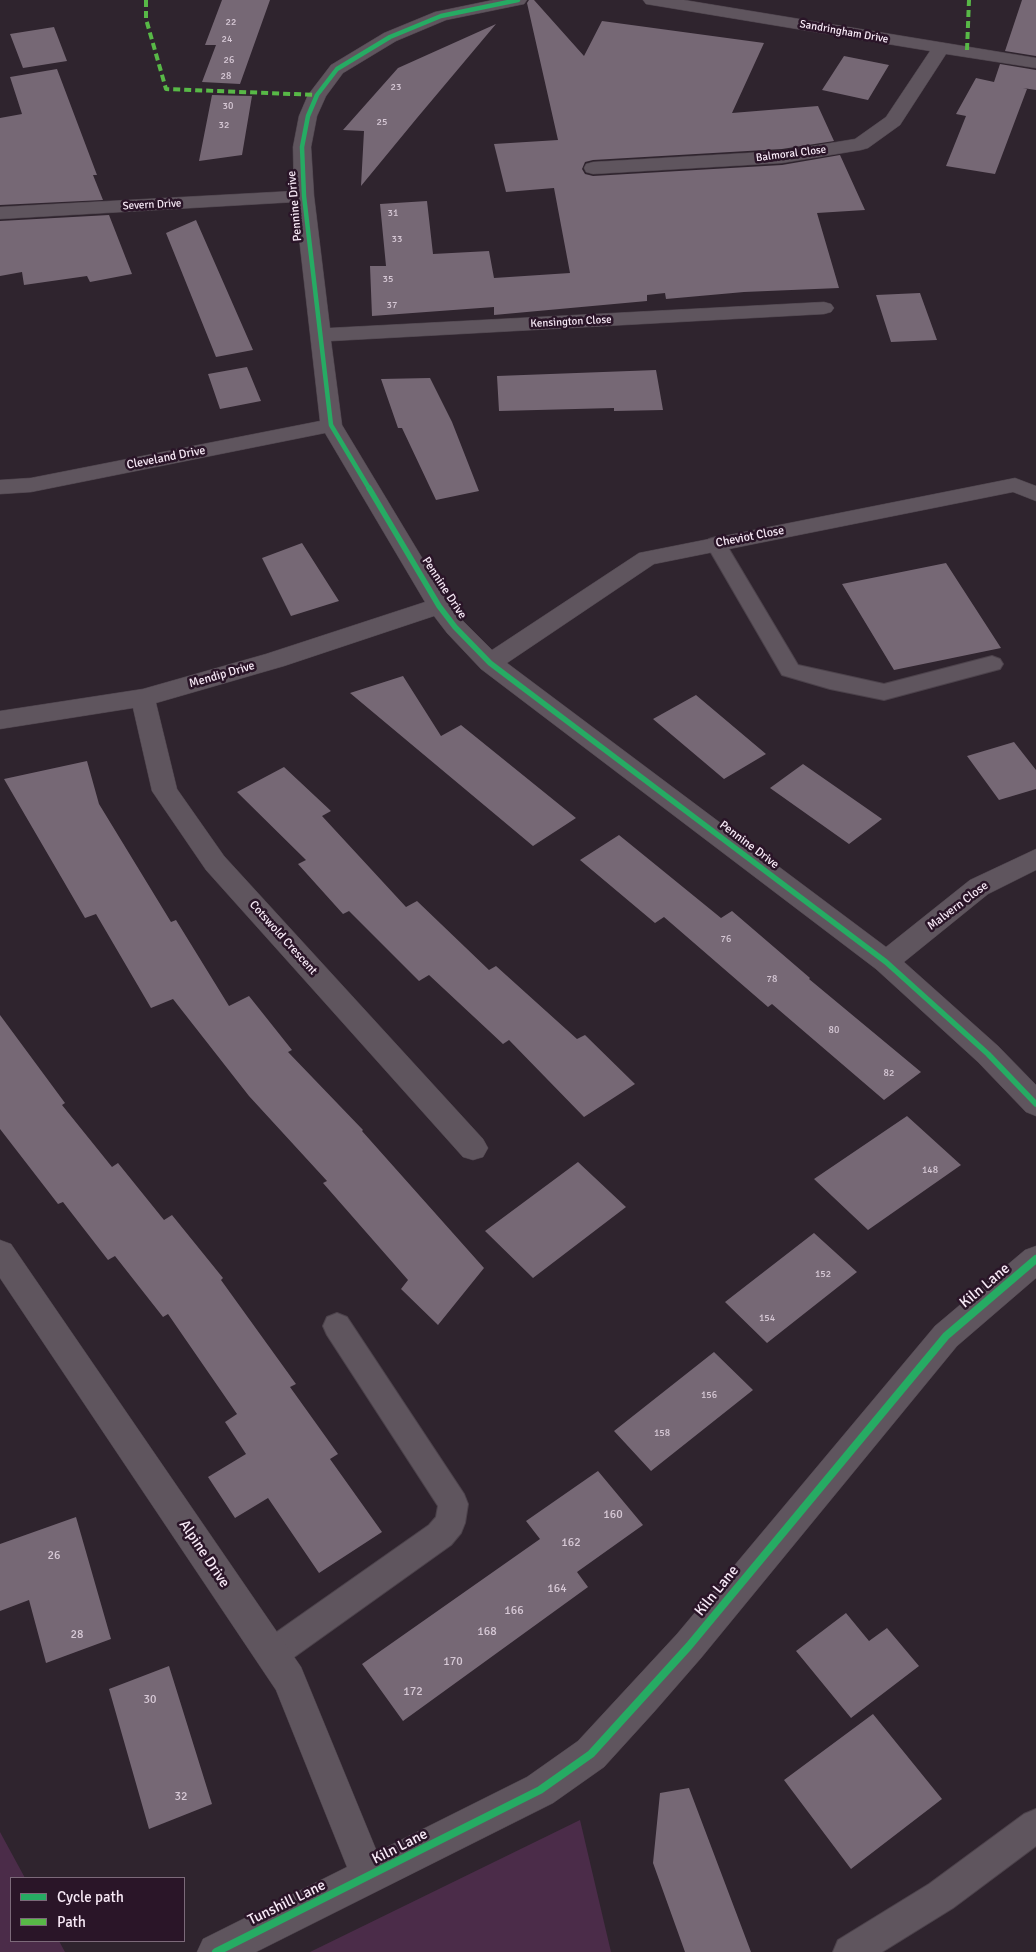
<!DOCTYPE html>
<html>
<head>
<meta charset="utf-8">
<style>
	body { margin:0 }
	#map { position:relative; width:1036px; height:1952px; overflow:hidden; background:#2f242e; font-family:Signika,sans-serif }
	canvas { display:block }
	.legend { position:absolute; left:10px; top:1877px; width:175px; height:65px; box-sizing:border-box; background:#2a1528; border:1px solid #7c6a7a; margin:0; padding:6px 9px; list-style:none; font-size:15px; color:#f7e9f6 }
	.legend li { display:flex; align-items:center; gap:10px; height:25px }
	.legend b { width:25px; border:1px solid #7c6a7a }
</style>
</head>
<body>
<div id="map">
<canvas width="1036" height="1952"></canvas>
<ul class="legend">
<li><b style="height:6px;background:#26ab63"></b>Cycle path</li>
<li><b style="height:6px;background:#58b947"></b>Path</li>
</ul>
</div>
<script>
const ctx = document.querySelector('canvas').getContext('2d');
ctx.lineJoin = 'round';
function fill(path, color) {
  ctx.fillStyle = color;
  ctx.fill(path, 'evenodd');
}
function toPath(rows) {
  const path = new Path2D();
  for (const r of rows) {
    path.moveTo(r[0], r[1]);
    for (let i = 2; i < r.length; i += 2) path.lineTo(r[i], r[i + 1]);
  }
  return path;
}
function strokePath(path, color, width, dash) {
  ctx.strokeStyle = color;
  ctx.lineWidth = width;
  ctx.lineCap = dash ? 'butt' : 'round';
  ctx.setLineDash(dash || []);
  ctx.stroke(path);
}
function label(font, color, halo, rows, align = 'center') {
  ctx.font = font + ' Signika,sans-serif';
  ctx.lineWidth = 5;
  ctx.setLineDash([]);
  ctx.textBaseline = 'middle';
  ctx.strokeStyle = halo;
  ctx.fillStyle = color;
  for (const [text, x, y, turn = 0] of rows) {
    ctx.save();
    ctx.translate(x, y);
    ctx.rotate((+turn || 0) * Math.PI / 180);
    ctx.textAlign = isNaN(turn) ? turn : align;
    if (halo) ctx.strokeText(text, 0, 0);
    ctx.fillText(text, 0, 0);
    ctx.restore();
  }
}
fill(toPath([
	[580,1820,611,1952,310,1952],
	[0,1832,25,1878,11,1878,11,1941,59,1941,65,1952,0,1952]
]), '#4b2c49');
fill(toPath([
	[222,0,270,0,240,84,202,82,216,45,205,45],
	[529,0,534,0,584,56,602,21,764,43,732,113,818,106,834,141,782,149,593,160,585,162,582,169,585,174,593,176,782,165,840,155,865,210,817,213,839,288,744,292,666,299,665,293,647,295,647,301,494,315,494,307,372,316,370,266,386,266,380,204,427,201,433,254,489,251,494,278,570,273,554,188,506,192,494,144,558,140,527,3],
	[1022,0,1036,0,1036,56,1005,51],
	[496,24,417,118,361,186,364,131,343,130,398,68],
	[54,27,67,61,23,68,10,34],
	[844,56,889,65,868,100,822,90],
	[1000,64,1036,70,1036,90,1023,88,1027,89,995,174,946,166,966,116,956,114,976,78,994,82],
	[57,69,97,175,93,175,103,200,0,205,0,118,22,114,10,77],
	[212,95,252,96,242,155,199,161],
	[109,215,132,274,90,282,87,276,24,285,22,272,0,276,0,221],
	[196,220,253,350,216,357,166,233],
	[920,293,937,340,891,342,876,295],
	[247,367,261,401,220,409,208,374],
	[656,370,663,410,614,411,614,408,499,411,497,376],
	[430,378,452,422,479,491,436,500,402,428,398,428,381,379],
	[302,543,339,601,291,616,262,558],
	[946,563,1001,648,894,670,842,584],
	[403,676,441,736,461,725,576,818,533,846,350,693],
	[696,695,766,754,724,779,653,719],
	[1014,742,1036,770,1036,789,999,800,967,756],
	[87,761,99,804,171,922,176,920,229,1006,249,996,292,1050,288,1052,363,1130,362,1131,484,1268,438,1325,401,1289,408,1280,323,1183,327,1181,249,1096,173,999,151,1008,96,914,85,918,4,779],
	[803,764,882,819,849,844,770,788],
	[284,767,331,811,322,816,406,907,417,901,489,970,496,966,577,1039,585,1035,635,1084,584,1117,509,1040,503,1044,429,975,419,981,349,911,343,914,298,864,306,860,237,792],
	[619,835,721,918,732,911,810,978,809,979,921,1072,884,1100,772,1004,768,1007,664,917,655,923,580,860],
	[0,1015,65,1103,62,1105,112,1167,118,1163,164,1220,172,1215,223,1278,221,1280,296,1384,290,1387,338,1454,330,1459,382,1532,319,1573,268,1498,235,1518,208,1477,246,1454,225,1422,237,1414,168,1314,163,1317,115,1256,108,1260,63,1202,58,1204,0,1129],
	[907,1116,961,1165,868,1230,814,1179],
	[578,1162,626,1207,533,1278,485,1231],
	[814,1233,857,1272,767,1343,725,1302],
	[714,1352,753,1390,651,1471,614,1431],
	[598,1471,643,1525,577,1572,588,1587,403,1721,362,1664,540,1539,526,1521],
	[76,1517,111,1639,46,1663,29,1600,0,1611,0,1544],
	[846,1613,869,1641,887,1628,919,1666,851,1718,796,1651],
	[169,1666,212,1804,149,1829,109,1689],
	[873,1714,942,1799,851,1869,784,1780],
	[689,1788,751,1952,685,1952,653,1863,660,1793]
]), '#766875');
const lane = toPath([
	[716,537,723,539,798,665,884,684,992,656,1000,659,1003,664,1000,669,884,700,830,689,782,675,706,544,709,539,716,537],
	[337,1313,347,1317,464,1494,468,1504,465,1523,461,1533,451,1545,283,1665,272,1669,261,1665,256,1654,261,1643,429,1525,436,1517,438,1506,327,1335,323,1326,327,1317,337,1313],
	[1036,1809,1036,1846,953,1908,882,1952,833,1952,838,1940,929,1884,1024,1814,1036,1809]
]);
const street = toPath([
	[493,0,527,0,524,4,446,20,396,41,343,73,326,96,317,116,311,147,314,196,330,328,824,302,831,304,834,308,831,312,824,314,331,341,342,425,448,601,463,621,492,650,639,553,1015,478,1036,486,1036,501,1013,492,654,564,507,663,886,947,970,880,1036,849,1036,870,988,894,904,962,998,1046,1036,1085,1036,1116,1026,1112,978,1062,876,969,481,669,447,633,434,616,284,666,156,703,177,789,224,856,483,1139,488,1148,483,1157,473,1160,463,1157,206,870,152,791,133,708,0,729,0,711,143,689,266,654,425,602,325,433,31,492,0,494,0,480,31,478,320,421,295,202,0,219,0,207,294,191,293,147,299,116,308,95,331,65,384,33,435,12,493,0],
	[643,0,684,0,1036,58,1036,68,946,54,900,125,868,148,861,150,782,163,593,174,586,172,584,168,586,164,593,162,782,151,855,139,886,117,930,51,652,5,646,4,643,0],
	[0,1240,11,1244,301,1667,377,1852,527,1777,578,1741,677,1634,935,1326,1025,1250,1036,1246,1036,1278,957,1346,701,1658,654,1712,604,1767,553,1803,256,1952,197,1952,203,1939,347,1867,276,1690,0,1278,0,1240]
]);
strokePath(lane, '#4c424b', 2);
strokePath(street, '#4c424b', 1);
fill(lane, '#5f555e');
fill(street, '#5f555e');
strokePath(toPath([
	[146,0,146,19,166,89,317,95],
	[967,50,969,0]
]), '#58b947', 4, [7, 4]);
strokePath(toPath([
	[370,490,331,425,304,196,302,147,308,116,317,95,337,69,390,37,441,16,518,0]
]), '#26ab63', 4.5);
strokePath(toPath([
	[369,488,439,606,455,627,490,663,886,962,988,1054,1036,1104]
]), '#26ab63', 5.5);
strokePath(toPath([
	[216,1952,540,1790,591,1754,689,1646,946,1336,1036,1259]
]), '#26ab63', 8);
label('10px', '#d7c9d6', null, [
	["22",231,22],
	["24",227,39],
	["26",229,60],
	["28",226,76],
	["23",396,87],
	["30",228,106],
	["25",382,122],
	["32",224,125],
	["31",393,213],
	["33",397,239],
	["35",388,279],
	["37",392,305],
	["76",726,939],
	["78",772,979],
	["80",834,1030],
	["82",889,1073],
	["148",930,1170],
	["152",823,1274],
	["154",767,1318],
	["156",709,1395],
	["158",662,1433]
]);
label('11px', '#f7e9f6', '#2a1528', [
	["Sandringham Drive",844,32,10],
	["Balmoral Close",791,154,-7],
	["Severn Drive",152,205,-3],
	["Kensington Close",571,322,-3]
]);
label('12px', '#f7e9f6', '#2a1528', [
	["Pennine Drive",295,206,-95],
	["Cleveland Drive",166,458,-11],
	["Cheviot Close",750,537,-11],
	["Pennine Drive",444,588,57],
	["Mendip Drive",222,675,-16],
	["Pennine Drive",749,845,37],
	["Malvern Close",958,906,-37],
	["Cotswold Crescent",283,938,48]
]);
label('12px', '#d7c9d6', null, [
	["160",613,1515],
	["162",571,1543],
	["26",54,1556],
	["164",557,1589],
	["166",514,1611],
	["168",487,1632],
	["28",77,1635],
	["170",453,1662],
	["172",413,1692],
	["30",150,1700],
	["32",181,1797]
]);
label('15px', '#f7e9f6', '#2a1528', [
	["Kiln Lane",985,1286,-40],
	["Alpine Drive",204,1554,56],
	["Kiln Lane",717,1591,-51],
	["Kiln Lane",400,1847,-27],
	["Tunshill Lane",287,1903,-26]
]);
</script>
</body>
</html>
